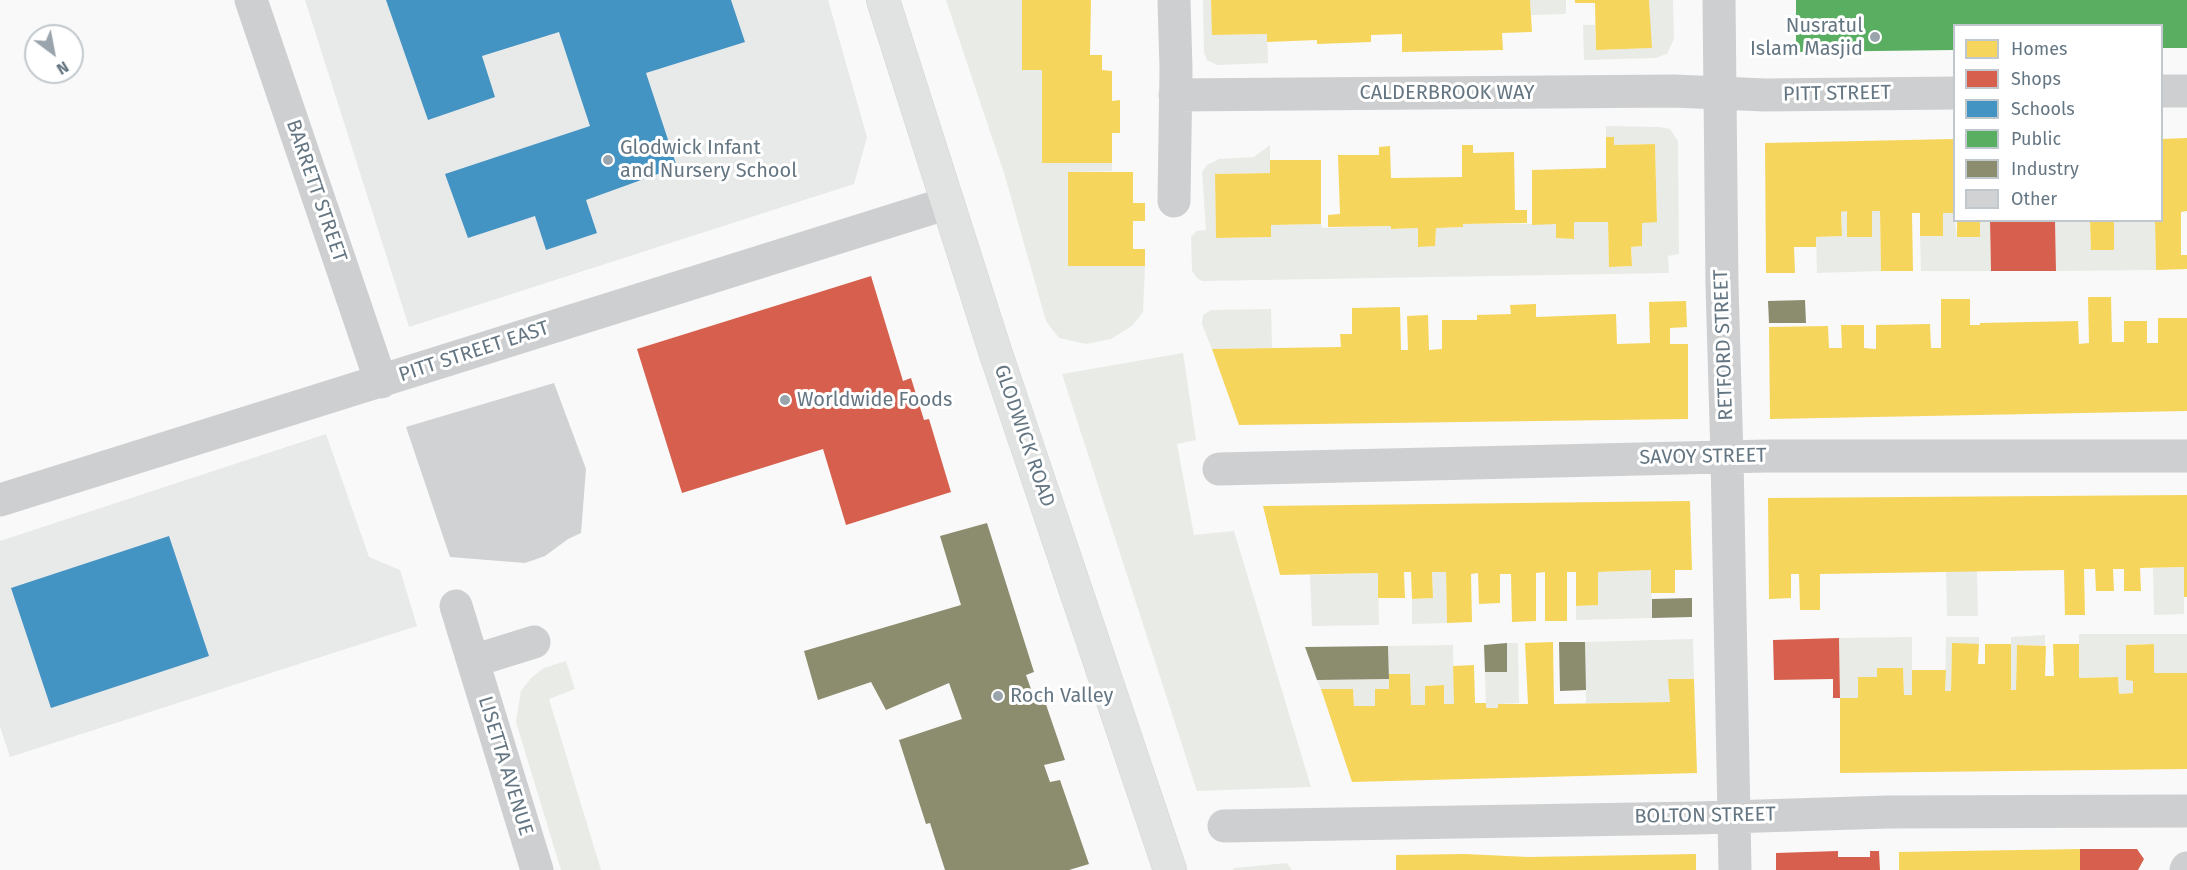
<!DOCTYPE html>
<html>
<head>
<meta charset="utf-8">
<style>
	body { margin:0 }
	#map { position:relative; width:2187px; height:870px; overflow:hidden; background:#f9f9f9; font-family:"Fira Sans",sans-serif }
	canvas { display:block }
	.legend { position:absolute; left:1953px; top:24px; width:210px; height:198px; box-sizing:border-box; background:#fff; border:2px solid #c1c8cd; margin:0; padding:8px 10px; list-style:none; font-size:18px; color:#657683 }
	.legend li { display:flex; align-items:center; gap:12px; height:30px }
	.legend b { width:30px; border:2px solid #c1c8cd }
	.north { position:absolute; left:24px; top:24px; width:60px; height:60px; box-sizing:border-box; background:#fff; border:2px solid #c1c8cd; border-radius:50%; rotate:148deg; font-size:16px; font-weight:700; line-height:24px; text-align:center; color:#657683 }
	.north::after { content:''; display:block; margin:auto; width:21px; height:27px; background:#99a4ac; clip-path:polygon(50% 0,100% 100%,50% 72%,0 100%) }
</style>
</head>
<body>
<div id="map">
<canvas width="2187" height="870"></canvas>
<ul class="legend">
<li><b style="height:16px;background:#f6d55c"></b>Homes</li>
<li><b style="height:16px;background:#d6604d"></b>Shops</li>
<li><b style="height:16px;background:#4393c3"></b>Schools</li>
<li><b style="height:16px;background:#5aae61"></b>Public</li>
<li><b style="height:16px;background:#8c8c6e"></b>Industry</li>
<li><b style="height:16px;background:#d0d2d3"></b>Other</li>
</ul>
<div class="north">N</div>
</div>
<script>
const ctx = document.querySelector('canvas').getContext('2d');
ctx.lineJoin = 'round';
function fill(path, color) {
  ctx.fillStyle = color;
  ctx.fill(path, 'evenodd');
}
function toPath(rows) {
  const path = new Path2D();
  for (const r of rows) {
    path.moveTo(r[0], r[1]);
    for (let i = 2; i < r.length; i += 2) path.lineTo(r[i], r[i + 1]);
  }
  return path;
}
function strokePath(path, color, width, dash) {
  ctx.strokeStyle = color;
  ctx.lineWidth = width;
  ctx.lineCap = dash ? 'butt' : 'round';
  ctx.setLineDash(dash || []);
  ctx.stroke(path);
}
function label(font, color, halo, rows, align = 'center') {
  ctx.font = font + ' "Fira Sans",sans-serif';
  ctx.lineWidth = 6;
  ctx.setLineDash([]);
  ctx.textBaseline = 'middle';
  ctx.strokeStyle = halo;
  ctx.fillStyle = color;
  for (const [text, x, y, turn = 0] of rows) {
    ctx.save();
    ctx.translate(x, y);
    ctx.rotate((+turn || 0) * Math.PI / 180);
    ctx.textAlign = isNaN(turn) ? turn : align;
    if (halo) ctx.strokeText(text, 0, 0);
    ctx.fillText(text, 0, 0);
    ctx.restore();
  }
}
fill(toPath([
	[305,0,828,0,867,137,854,184,409,327],
	[326,434,369,557,400,570,417,626,10,757,0,727,0,541]
]), '#e8e9e9');
fill(toPath([
	[946,0,1022,0,1023,70,1042,70,1112,163,1112,171,1068,172,1068,266,1145,266,1143,312,1132,326,1111,339,1086,344,1059,338,1046,321,1004,173],
	[1203,0,1211,0,1213,35,1267,34,1268,63,1217,65,1207,60,1204,52],
	[1530,0,1566,0,1566,14,1531,15],
	[1649,0,1673,0,1674,39,1667,54,1655,58,1584,60,1583,25,1595,25,1596,50,1651,48],
	[1606,126,1660,127,1670,129,1678,141,1679,254,1668,256,1669,273,1202,281,1197,278,1192,271,1191,237,1197,231,1206,230,1202,172,1207,165,1219,159,1254,157,1270,145,1270,173,1215,174,1216,238,1271,237,1271,225,1321,224,1322,228,1391,226,1391,229,1418,228,1418,247,1435,246,1436,228,1463,227,1463,224,1556,224,1556,238,1574,239,1574,222,1608,222,1609,267,1632,266,1631,247,1642,246,1642,223,1657,221,1655,144,1614,145,1614,137,1606,137],
	[1847,211,1847,237,1872,237,1872,211,1880,211,1881,271,1817,273,1816,237,1842,236,1841,212],
	[1943,213,1954,213,1957,237,1980,237,1980,221,1990,221,1991,271,1921,271,1920,236,1943,236],
	[2055,221,2090,221,2091,250,2113,250,2114,221,2155,221,2156,270,2056,271],
	[1271,309,1272,348,1212,349,1202,324,1203,315,1211,310],
	[1183,353,1196,440,1177,444,1194,535,1234,531,1311,787,1197,791,1062,374],
	[2184,567,2184,614,2154,615,2153,568],
	[1651,570,1652,618,1576,620,1576,606,1598,605,1598,572],
	[1946,571,1977,571,1978,616,1947,616],
	[1432,572,1446,572,1447,623,1412,624,1412,599,1433,598],
	[1378,573,1379,625,1312,626,1310,575],
	[2079,634,2187,634,2187,673,2154,673,2154,644,2126,645,2126,680,2133,681,2133,693,2119,694,2118,677,2079,678],
	[2045,635,2045,646,2017,645,2016,690,2011,690,2011,637],
	[1912,637,1912,695,1904,695,1903,668,1877,668,1877,677,1858,677,1858,698,1840,698,1839,638],
	[1946,637,1979,637,1979,644,1952,644,1951,691,1945,691],
	[1693,639,1694,679,1669,679,1670,702,1586,703,1585,642],
	[1507,643,1518,643,1519,703,1498,704,1498,708,1486,708,1485,672,1507,672],
	[1453,645,1454,704,1444,704,1444,685,1425,686,1425,705,1411,705,1410,674,1389,674,1388,646],
	[566,661,575,689,549,699,601,870,561,870,516,722,521,691,531,678,544,668],
	[1389,679,1389,689,1375,689,1375,706,1354,706,1353,689,1321,689,1317,680],
	[1287,863,1292,870,1233,870,1234,868]
]), '#e8ebe6');
fill(toPath([
	[1022,0,1091,0,1090,55,1102,55,1102,70,1112,71,1112,101,1120,100,1120,133,1112,133,1112,163,1042,163,1042,70,1022,70],
	[1211,0,1530,0,1532,32,1502,33,1503,50,1402,52,1402,34,1371,35,1371,42,1317,44,1317,40,1267,42,1267,34,1212,35],
	[1575,0,1649,0,1652,48,1596,50,1595,3,1575,3],
	[1606,137,1614,137,1614,145,1655,144,1657,222,1642,223,1642,246,1631,247,1632,266,1609,267,1608,222,1574,222,1574,239,1556,238,1556,224,1532,225,1532,170,1606,168],
	[2187,138,2187,211,2181,212,2181,255,2187,255,2187,269,2156,270,2155,220,2162,220,2162,139],
	[1954,139,1954,213,1943,213,1943,236,1920,236,1920,213,1912,213,1913,271,1881,271,1880,211,1872,211,1872,237,1847,237,1847,211,1841,212,1842,236,1816,237,1816,247,1794,247,1795,273,1766,273,1765,143],
	[1462,145,1473,145,1473,153,1514,152,1515,210,1527,210,1527,223,1463,224,1463,227,1436,228,1435,246,1418,247,1418,228,1391,229,1391,226,1328,227,1328,215,1340,214,1338,155,1379,155,1379,147,1390,146,1391,178,1462,177],
	[1270,160,1321,160,1321,224,1271,225,1271,237,1216,238,1215,174,1270,173],
	[1068,172,1133,172,1133,203,1145,203,1145,221,1133,221,1133,249,1145,249,1145,266,1068,266],
	[1957,220,1980,220,1980,237,1957,237],
	[2090,220,2114,220,2114,250,2091,250],
	[2088,297,2111,297,2112,342,2124,342,2124,321,2147,321,2147,343,2158,343,2158,318,2187,318,2187,411,1770,419,1769,327,1828,326,1829,348,1842,348,1841,325,1864,325,1864,348,1876,349,1876,325,1930,324,1931,348,1941,348,1941,299,1970,299,1970,325,1980,325,1980,323,2078,321,2079,344,2089,343],
	[1686,301,1687,327,1670,328,1670,344,1688,344,1688,419,1239,425,1212,349,1341,347,1340,334,1352,334,1352,308,1400,307,1401,350,1408,350,1407,316,1428,315,1429,350,1442,349,1442,320,1477,320,1477,315,1511,314,1510,305,1536,304,1536,317,1616,314,1617,344,1650,343,1649,302],
	[2187,495,2187,597,2184,597,2184,567,2140,568,2141,591,2124,591,2124,569,2113,569,2114,591,2096,591,2095,569,2084,569,2085,615,2065,615,2064,570,1820,574,1820,610,1800,610,1799,574,1791,574,1791,598,1769,599,1768,498],
	[1690,501,1692,570,1675,570,1675,593,1651,593,1651,570,1598,572,1598,605,1576,606,1576,572,1567,572,1567,621,1545,621,1545,572,1536,573,1536,621,1512,622,1511,574,1500,574,1500,603,1479,604,1478,573,1471,574,1472,622,1447,623,1446,572,1432,572,1433,598,1412,599,1411,572,1404,572,1405,598,1378,598,1378,573,1280,575,1263,506],
	[1553,642,1554,704,1670,702,1668,679,1694,679,1697,773,1352,782,1321,689,1353,689,1354,706,1375,706,1375,689,1389,689,1389,674,1410,674,1411,705,1425,705,1425,686,1444,685,1444,704,1454,704,1453,666,1474,665,1475,703,1486,703,1486,708,1498,708,1498,704,1528,704,1525,643],
	[1952,643,1979,644,1978,664,1985,664,1985,644,2011,644,2011,690,2016,690,2017,645,2046,646,2045,676,2054,676,2053,644,2079,644,2079,678,2118,677,2119,694,2133,693,2133,681,2126,680,2126,645,2154,644,2154,673,2187,673,2187,769,1840,773,1840,698,1858,698,1858,677,1877,677,1877,668,1903,668,1904,695,1912,695,1912,670,1946,670,1945,691,1951,691],
	[2080,849,2080,870,1899,870,1899,852],
	[1465,854,1528,857,1696,854,1696,870,1396,870,1396,855]
]), '#f6d55c');
fill(toPath([
	[1990,220,2055,220,2056,271,1991,271],
	[871,276,903,381,911,378,924,420,929,419,951,492,846,525,823,449,682,493,637,349],
	[1839,638,1840,698,1833,698,1833,679,1774,680,1773,640],
	[2080,849,2137,849,2144,859,2138,870,2080,870],
	[1838,851,1838,857,1870,857,1870,851,1879,851,1880,870,1776,870,1776,853]
]), '#d6604d');
fill(toPath([
	[386,0,731,0,745,42,646,73,677,167,586,200,597,233,546,250,535,216,468,238,445,174,590,126,559,32,482,56,495,97,428,120],
	[169,536,209,656,51,708,11,588]
]), '#4393c3');
fill(toPath([
	[1796,0,2187,0,2187,48,2162,48,2162,26,1954,26,1954,50,1796,52]
]), '#5aae61');
fill(toPath([
	[1805,300,1806,323,1769,323,1768,301],
	[987,523,1034,672,1026,675,1032,692,1041,690,1065,760,1044,765,1050,782,1060,780,1089,864,1069,870,945,870,930,823,926,824,899,740,962,719,949,683,886,710,871,682,818,700,804,651,961,605,940,536],
	[1692,598,1692,617,1652,618,1652,599],
	[1559,642,1585,642,1586,690,1560,691],
	[1507,643,1507,672,1485,672,1484,645],
	[1388,646,1389,679,1317,680,1305,647]
]), '#8c8c6e');
fill(toPath([
	[554,383,586,469,581,533,568,539,545,556,525,563,450,557,406,427]
]), '#d0d2d3');
const secondary = toPath([
	[883,0,995,351,1170,870]
]);
strokePath(secondary, '#d5d6d7', 34);
strokePath(toPath([
	[251,0,381,382],
	[1719,0,1722,285,1727,457,1735,870],
	[2162,91,2187,91],
	[1175,95,1674,91,1765,95,1954,93],
	[1174,201,1176,69,1174,0],
	[1219,469,1766,456,2187,456],
	[0,500,948,203],
	[456,606,537,870],
	[473,661,534,642],
	[1224,826,1696,818,1888,812,2187,811],
	[2186,870,2187,868]
]), '#cecfd0', 33);
strokePath(secondary, '#e1e2e2', 33);
for (const [x, y, r, color] of [
	[1875,37,6,"#99a4ac"],
	[608,160,6,"#99a4ac"],
	[785,400,6,"#99a4ac"],
	[998,696,6,"#99a4ac"]
]) {
  const dot = new Path2D();
  dot.arc(x, y, r, 0, 2 * Math.PI);
  ctx.fillStyle = color;
  ctx.fill(dot);
  strokePath(dot, '#fff', 2);
}
label('20px', '#657683', '#fff', [
	["Nusratul",1863,26,"right"],
	["Islam Masjid",1863,49,"right"],
	["Glodwick Infant",620,148],
	["and Nursery School",620,171],
	["Worldwide Foods",797,400],
	["Roch Valley",1010,696]
], 'left');
label('20px', '#657683', '#fff', [
	["CALDERBROOK WAY",1447,93],
	["PITT STREET",1837,94,-1],
	["BARRETT STREET",316,191,71],
	["RETFORD STREET",1724,345,-92],
	["PITT STREET EAST",474,352,-18],
	["GLODWICK ROAD",1024,436,71],
	["SAVOY STREET",1703,457,-1],
	["LISETTA AVENUE",505,766,73],
	["BOLTON STREET",1705,816,-1]
]);
</script>
</body>
</html>
